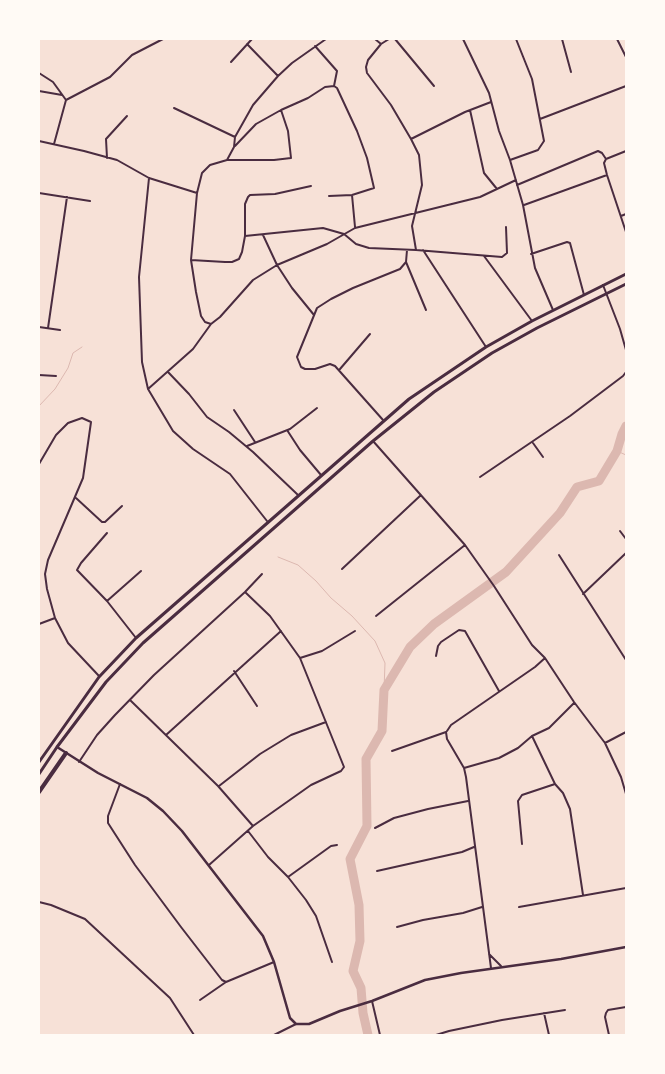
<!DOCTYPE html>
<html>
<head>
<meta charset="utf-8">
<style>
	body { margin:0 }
	#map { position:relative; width:665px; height:1074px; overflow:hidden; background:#f7e1d7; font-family:Cabin,sans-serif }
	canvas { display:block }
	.frame { position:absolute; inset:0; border:40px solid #fffaf5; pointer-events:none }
</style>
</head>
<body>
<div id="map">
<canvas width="665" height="1074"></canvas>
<div class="frame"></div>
</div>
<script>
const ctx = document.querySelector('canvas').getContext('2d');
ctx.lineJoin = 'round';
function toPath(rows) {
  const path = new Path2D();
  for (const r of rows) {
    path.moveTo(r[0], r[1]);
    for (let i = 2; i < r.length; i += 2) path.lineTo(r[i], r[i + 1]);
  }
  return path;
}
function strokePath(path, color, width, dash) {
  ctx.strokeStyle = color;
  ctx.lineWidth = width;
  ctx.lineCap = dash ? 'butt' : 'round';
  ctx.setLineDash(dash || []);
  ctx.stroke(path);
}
strokePath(toPath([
	[39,406,55,389,68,368,73,353,82,347],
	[617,451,626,455],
	[278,557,298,565,316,581,331,598,352,616,375,641,385,663,384,690]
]), '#dcb8b0', 1);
strokePath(toPath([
	[368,1035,363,1013,361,988,353,971,360,941,359,905,350,859,367,826,366,759,382,731,384,690,410,647,434,624,506,572,560,513,577,487,599,481,617,451,622,434,626,426]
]), '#dcb8b0', 9);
strokePath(toPath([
	[375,39,381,44],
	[389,39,381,44,368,60,366,67,367,73,391,105,411,139,419,155,422,185,412,226,416,250],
	[395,39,434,86],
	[463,39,489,93,499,131,510,160,523,205,535,268,553,310],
	[562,39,571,72],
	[617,39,626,57],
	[247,44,278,76],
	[315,46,337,71,334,86],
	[231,62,252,39],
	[39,73,53,82,66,100],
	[39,91,62,95],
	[174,108,235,137],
	[470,110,484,173,497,189],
	[540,119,626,86],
	[411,139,465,112,491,102],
	[39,141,84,151,117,160,149,178,197,193],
	[54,144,66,100,110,77,132,55,163,39],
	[235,146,256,124,281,110,308,98,325,87,334,86,337,88,357,131,367,158,374,188,352,195,329,196],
	[626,151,606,159,604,163,607,175,626,232],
	[107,158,106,139,127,116],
	[228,160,274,160,291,158,288,131,281,110],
	[510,160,538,150,544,141,532,79,516,39],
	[149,178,139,277,142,362,148,389,173,431,193,449,230,474,267,521],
	[517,185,598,151,602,153,606,159],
	[39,193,90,201],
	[352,195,355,227],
	[524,205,607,175],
	[621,216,626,214],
	[263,235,277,265,292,288,314,315],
	[245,236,323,228,344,234,356,244,369,248,416,250,502,257,507,253,506,227],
	[423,250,486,347],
	[531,254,567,242,570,243,584,295],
	[484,256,532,321],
	[191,260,225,262,232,262,239,259,242,252,245,236,245,204,248,197,250,195,275,194,311,186],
	[406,262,426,310],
	[603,285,620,329,626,350],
	[211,324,205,322,201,316,196,292,191,260,197,193,202,173,210,165,227,160,234,147,235,137,253,105,278,76,292,63,326,39],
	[39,327,60,330],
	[48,328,67,197],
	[340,369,370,334],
	[168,372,189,394,207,417,229,432,253,452,298,495],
	[39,375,56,376],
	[148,389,193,349,211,324,220,317,253,280,277,265,327,244,355,228,480,197,516,180],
	[234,410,255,442],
	[383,420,335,366,330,364,315,369,305,369,301,367,297,357,317,308,331,299,353,288,400,269,406,262,407,250],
	[287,430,300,450,321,475],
	[373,441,465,545,494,586,532,645,545,658,574,702,605,743,621,777,626,794],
	[533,443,543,457],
	[247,446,290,429,317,408],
	[39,464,56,435,68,423,82,418,91,422,83,478,48,560,45,574,47,589,55,618,68,643,99,676],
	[480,477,570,416,623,376,626,372],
	[76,498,102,522,105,522,122,506],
	[620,531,626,539],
	[107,533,81,563,77,570,107,601,136,638],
	[559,555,626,660],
	[342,569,421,495],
	[583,594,626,553],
	[107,601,141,571],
	[376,616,465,545],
	[39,624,55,618],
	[436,656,438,646,441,642,459,630,465,631,499,691],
	[300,658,322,651,355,631],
	[234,671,257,706],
	[130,700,218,786,253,826],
	[447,731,451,725,535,667,545,658],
	[446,732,447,739,464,768,466,777,491,968],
	[166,735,281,631],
	[532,736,555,784,563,793,570,809,583,895],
	[605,743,626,732],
	[392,751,446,732],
	[79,762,97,735,115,715,154,675,245,592,262,574],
	[464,768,499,758,518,748,532,736,549,728,574,703],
	[120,784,108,816,108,823,135,865,181,927,222,980,226,982],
	[219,786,260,754,291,735,326,722],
	[375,828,394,818,428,809,468,801],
	[248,831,268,857,288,877,306,900,316,916,332,962],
	[522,844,518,801,522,795,555,784],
	[209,865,253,826,311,785,341,771,344,767,300,658,270,616,245,592],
	[377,871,462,852,474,847],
	[288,877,331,846,337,845],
	[39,902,51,905,85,919,170,998,194,1035],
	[519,907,626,888],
	[397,927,423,920,463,913,482,907],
	[489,954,501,966],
	[200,1000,226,982,274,962],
	[372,1001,380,1035],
	[544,1013,549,1035],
	[274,1035,296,1024],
	[436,1035,449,1031,502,1020,565,1010],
	[609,1035,605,1017,606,1013,608,1010,626,1007]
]), '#4a2c40', 2);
strokePath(toPath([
	[57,747,98,773,147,798,163,811,182,831,263,936,274,962,290,1018,296,1024,309,1024,340,1011,372,1001,425,980,461,973,561,959,626,947]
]), '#4a2c40', 2.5);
strokePath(toPath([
	[39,762,99,677,136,638,409,399,486,347,532,321,626,274],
	[39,774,57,747,106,682,143,643,373,441,434,392,492,353,537,328,626,284]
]), '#4a2c40', 3);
strokePath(toPath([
	[39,792,66,753]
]), '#4a2c40', 4);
</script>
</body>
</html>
